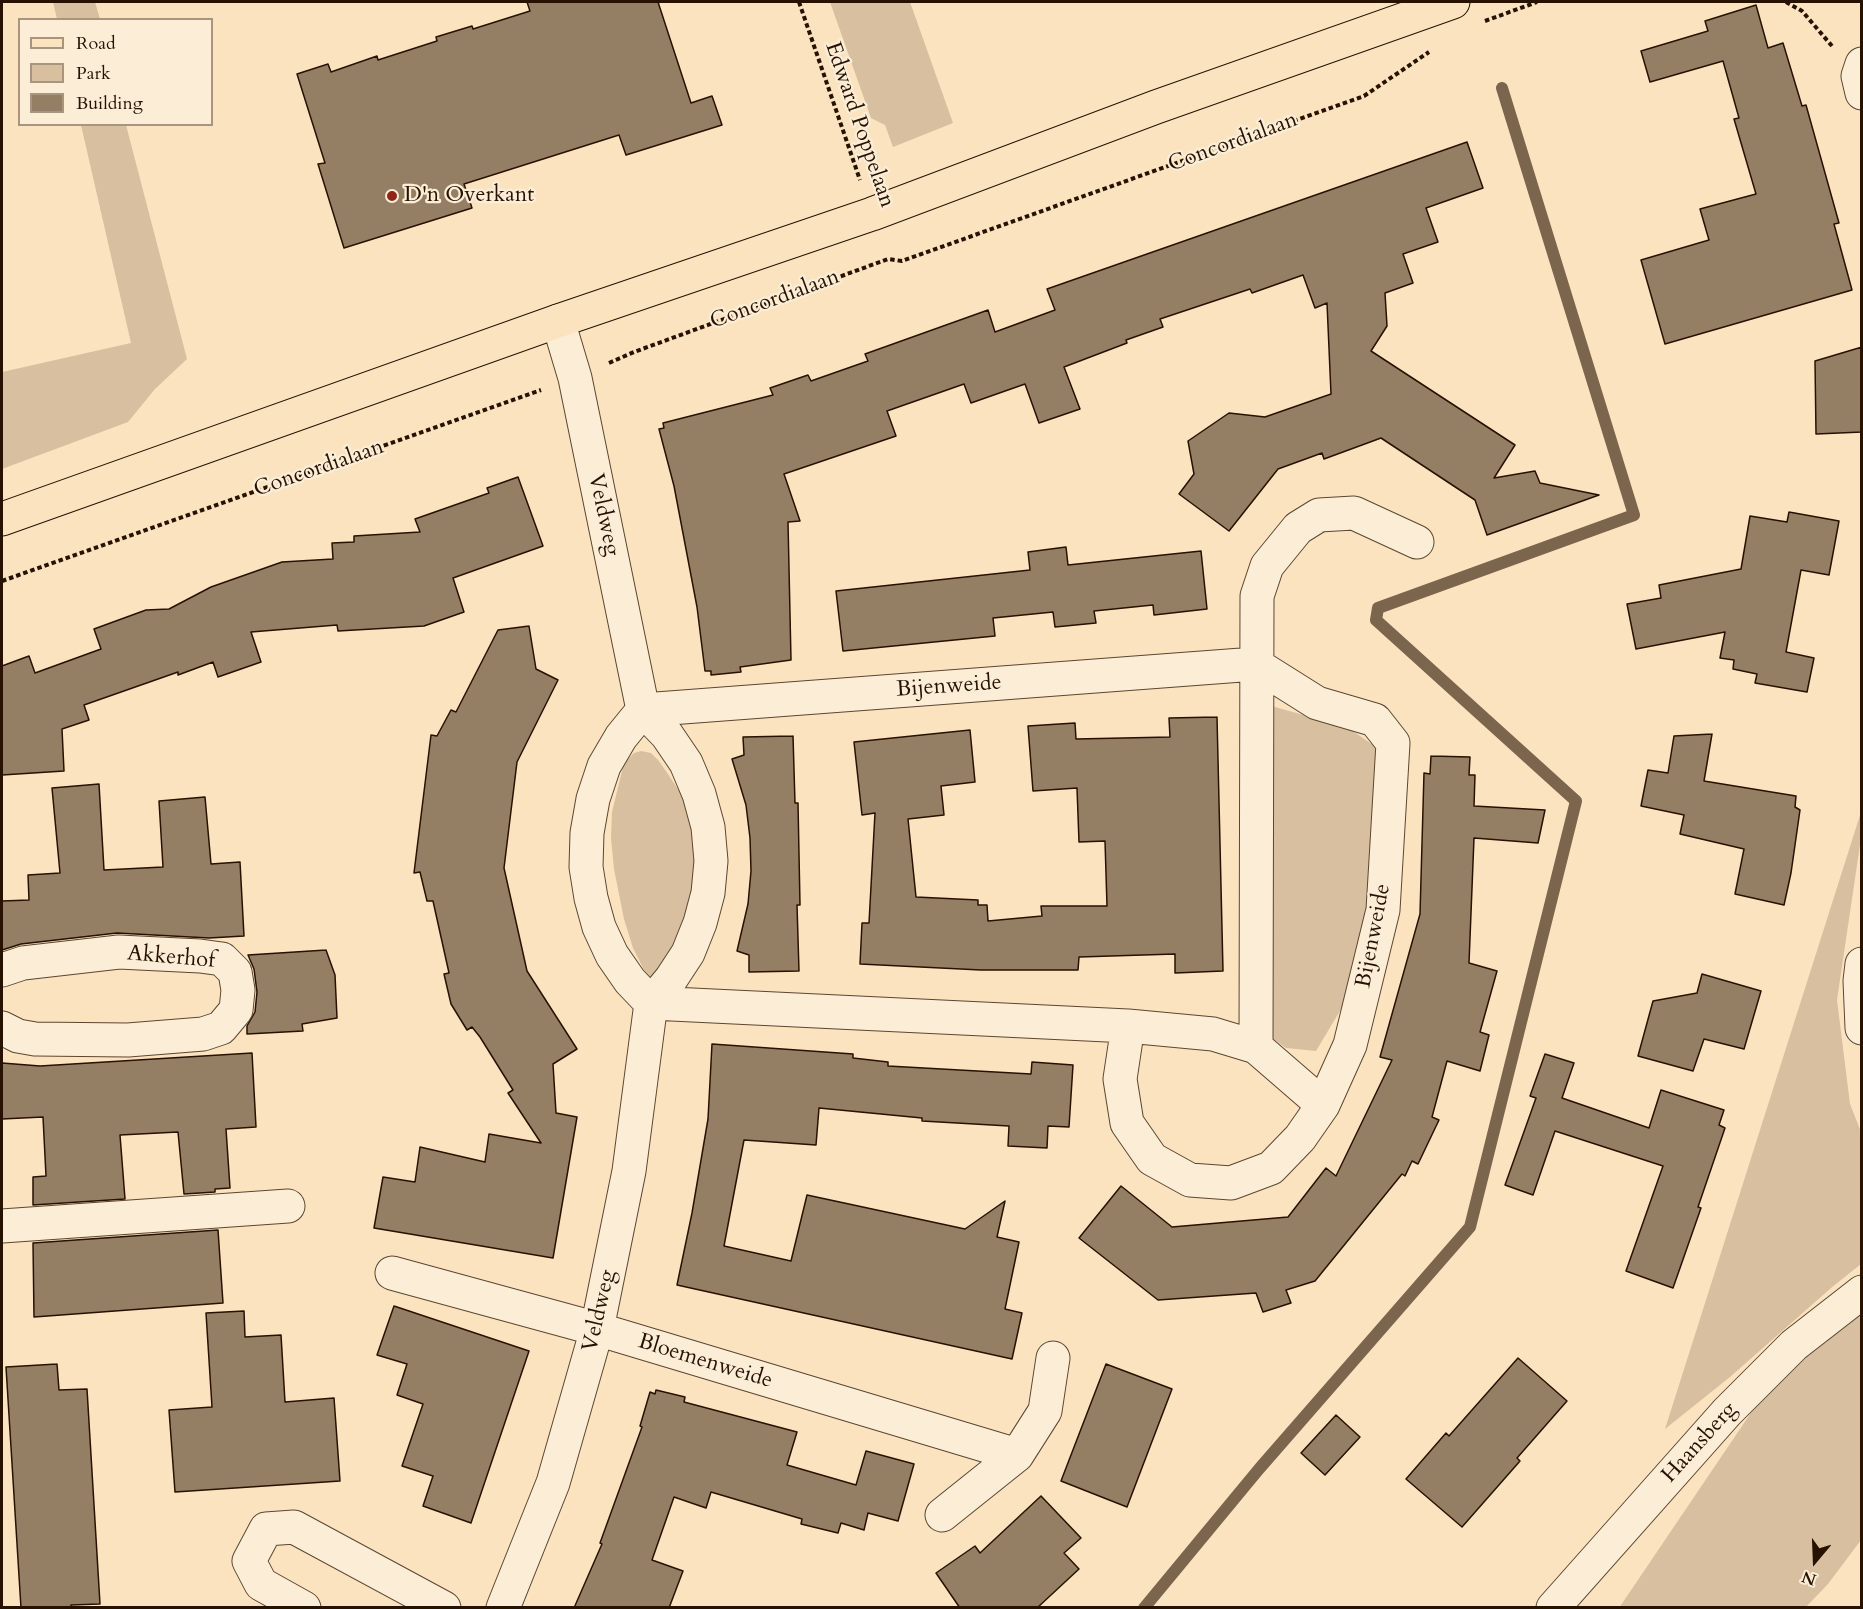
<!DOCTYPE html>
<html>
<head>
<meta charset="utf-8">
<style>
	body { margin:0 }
	#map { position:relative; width:1863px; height:1609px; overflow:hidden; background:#fbe3c0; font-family:Cardo,serif }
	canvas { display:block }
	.frame { position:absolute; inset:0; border:3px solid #271200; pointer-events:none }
	.legend { position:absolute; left:18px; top:18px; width:195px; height:108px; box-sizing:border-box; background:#fcedd6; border:2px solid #a79580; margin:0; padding:8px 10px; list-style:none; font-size:18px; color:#271200 }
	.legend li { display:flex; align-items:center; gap:12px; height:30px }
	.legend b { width:30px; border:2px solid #a79580 }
	.north { position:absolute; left:1785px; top:1531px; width:60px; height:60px; -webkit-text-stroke:4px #fcedd6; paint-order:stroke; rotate:199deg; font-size:16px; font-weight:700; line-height:24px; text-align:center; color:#271200 }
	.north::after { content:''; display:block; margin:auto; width:21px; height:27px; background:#271200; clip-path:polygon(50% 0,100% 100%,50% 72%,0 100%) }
</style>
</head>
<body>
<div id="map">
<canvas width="1863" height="1609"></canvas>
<div class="frame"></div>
<ul class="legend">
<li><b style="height:8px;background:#fbe3c0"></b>Road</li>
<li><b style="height:16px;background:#d7bf9f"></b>Park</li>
<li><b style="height:16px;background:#957f64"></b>Building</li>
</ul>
<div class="north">N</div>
</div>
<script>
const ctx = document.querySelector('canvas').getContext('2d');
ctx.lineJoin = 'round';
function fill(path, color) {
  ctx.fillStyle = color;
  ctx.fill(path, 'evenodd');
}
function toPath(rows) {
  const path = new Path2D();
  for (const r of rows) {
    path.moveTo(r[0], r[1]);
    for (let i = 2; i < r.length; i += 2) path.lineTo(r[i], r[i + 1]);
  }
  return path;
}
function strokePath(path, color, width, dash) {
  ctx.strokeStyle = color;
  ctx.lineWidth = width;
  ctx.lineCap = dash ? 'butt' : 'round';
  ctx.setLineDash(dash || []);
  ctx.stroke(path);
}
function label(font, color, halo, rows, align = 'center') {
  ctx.font = font + ' Cardo,serif';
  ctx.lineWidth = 4.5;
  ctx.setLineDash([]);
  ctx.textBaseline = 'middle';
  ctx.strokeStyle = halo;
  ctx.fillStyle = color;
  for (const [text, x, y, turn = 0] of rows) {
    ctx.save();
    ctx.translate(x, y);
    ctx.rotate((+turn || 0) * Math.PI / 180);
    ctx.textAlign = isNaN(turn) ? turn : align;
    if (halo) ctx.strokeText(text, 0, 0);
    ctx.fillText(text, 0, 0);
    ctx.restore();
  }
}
fill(toPath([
	[53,2,95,2,100,19,57,19],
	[830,2,910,2,953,123,893,147,885,125,871,118],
	[81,125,126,125,187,359,155,389,128,422,2,469,2,372,131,343],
	[1264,704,1347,727,1386,754,1362,974,1316,1051,1286,1048,1269,1036,1268,1011,1273,969,1272,851],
	[641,751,651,753,659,761,682,795,695,844,695,896,656,994,633,948,624,919,614,869,611,838,612,812,624,763,634,753],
	[1861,812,1861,838,1837,1000,1850,1104,1861,1132,1861,1264,1831,1288,1730,1377,1665,1429],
	[1861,1314,1861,1540,1828,1584,1806,1607,1619,1608,1765,1392,1826,1337]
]), '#d7bf9f');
strokePath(toPath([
	[1144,1608,1259,1469,1470,1227,1576,801,1376,620,1378,608,1634,515,1502,88]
]), '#7b654c', 12);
const building = toPath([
	[527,2,658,2,691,103,712,96,722,125,626,155,619,135,464,184,472,208,344,248,318,164,325,163,297,74,328,64,331,72,377,56,378,60,437,41,436,37,472,26,473,29,530,11,527,2],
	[1756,5,1768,48,1783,43,1802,106,1806,105,1839,223,1834,224,1852,290,1665,344,1641,260,1709,240,1700,209,1756,194,1734,119,1739,118,1723,61,1650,82,1641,51,1708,31,1705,21,1756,5],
	[1467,142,1483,188,1426,208,1438,242,1403,254,1413,283,1385,293,1387,326,1371,351,1515,445,1494,478,1535,471,1540,483,1599,495,1487,535,1475,500,1381,438,1324,459,1322,453,1278,469,1229,531,1179,494,1194,474,1188,441,1229,413,1265,417,1331,394,1327,303,1315,308,1303,275,1252,293,1250,289,1160,319,1163,327,1126,340,1127,343,1064,367,1080,409,1039,423,1025,384,971,403,964,384,887,411,896,436,784,474,800,521,788,522,791,660,740,667,741,672,711,675,711,671,705,671,697,607,674,486,659,429,664,428,663,423,773,395,770,388,808,375,811,381,868,361,865,354,988,310,995,332,1055,310,1047,289,1467,142],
	[1862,347,1862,432,1816,434,1815,361,1862,347],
	[518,477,543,546,453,578,464,612,424,626,338,631,337,625,251,632,261,662,218,677,213,662,178,675,178,672,84,705,89,720,62,729,64,771,2,775,2,666,29,656,35,673,101,649,94,629,146,610,169,609,211,587,282,562,333,559,332,543,354,542,354,536,420,532,415,519,489,493,487,488,518,477],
	[1789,512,1839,521,1829,575,1801,570,1786,652,1814,658,1807,692,1755,683,1757,674,1733,669,1734,660,1720,658,1725,632,1636,649,1627,604,1661,598,1659,585,1741,569,1750,516,1787,522,1789,512],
	[1066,547,1068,565,1201,551,1207,609,1154,615,1153,605,1094,611,1096,623,1055,627,1053,612,993,618,995,636,843,651,836,591,1030,570,1028,552,1066,547],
	[529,626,536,669,558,680,517,762,504,868,527,971,577,1049,553,1064,556,1113,577,1117,553,1258,374,1228,383,1177,415,1182,420,1147,485,1162,489,1134,541,1143,508,1093,513,1090,480,1037,472,1027,467,1030,451,1004,444,974,449,973,433,901,427,901,420,872,414,873,431,735,437,736,451,710,456,712,498,630,529,626],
	[1217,717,1223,971,1175,973,1175,954,1079,957,1078,970,981,970,860,964,862,923,869,923,875,813,862,815,854,742,970,730,975,782,941,786,944,815,908,819,916,897,978,900,978,905,987,905,988,921,1042,916,1041,906,1107,906,1105,841,1079,842,1077,788,1033,791,1028,726,1075,723,1076,739,1170,737,1169,718,1217,717],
	[1712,734,1704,781,1796,796,1795,807,1800,810,1791,873,1784,905,1735,894,1744,849,1680,834,1684,815,1641,806,1648,770,1668,773,1674,736,1712,734],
	[793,736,795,803,798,803,800,905,797,905,799,971,749,972,749,955,737,951,748,904,751,871,750,838,746,805,732,759,744,755,743,737,793,736],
	[1431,756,1470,757,1469,775,1475,775,1474,806,1545,810,1538,843,1474,838,1469,963,1497,971,1480,1032,1489,1035,1480,1071,1447,1061,1432,1117,1439,1120,1418,1164,1412,1161,1405,1176,1402,1174,1315,1281,1286,1290,1291,1303,1263,1312,1256,1293,1158,1300,1079,1238,1121,1186,1172,1227,1288,1217,1326,1168,1336,1176,1392,1060,1380,1057,1420,914,1424,773,1430,774,1431,756],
	[99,784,104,870,163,867,159,801,205,797,211,864,240,862,244,936,209,938,117,933,21,944,2,950,2,901,29,900,28,875,60,873,52,788,99,784],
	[326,950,335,975,337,1018,302,1024,303,1031,247,1034,247,1026,255,1012,257,992,254,969,248,955,326,950],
	[1702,974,1761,991,1744,1049,1704,1039,1693,1071,1638,1056,1653,1001,1697,993,1702,974],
	[712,1044,853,1054,853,1058,888,1062,888,1066,1031,1074,1032,1062,1073,1065,1069,1127,1048,1126,1047,1148,1008,1146,1009,1126,922,1121,922,1118,819,1108,816,1145,744,1140,724,1246,791,1261,807,1195,965,1229,1005,1201,997,1237,1019,1242,1005,1309,1022,1313,1012,1359,677,1285,692,1213,708,1119,712,1044],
	[252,1053,256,1127,226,1129,230,1188,215,1189,215,1192,184,1194,178,1132,120,1135,125,1199,33,1205,33,1177,46,1176,43,1117,2,1119,2,1063,40,1066,252,1053],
	[1545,1054,1574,1063,1562,1098,1649,1128,1661,1090,1724,1110,1719,1125,1725,1128,1698,1207,1701,1208,1673,1288,1626,1271,1663,1166,1555,1131,1533,1195,1505,1185,1536,1098,1530,1096,1545,1054],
	[218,1230,223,1303,34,1317,33,1243,218,1230],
	[394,1306,529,1351,471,1523,423,1506,433,1476,402,1466,423,1404,397,1395,407,1364,377,1355,394,1306],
	[244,1311,245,1337,281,1335,285,1402,334,1398,340,1481,175,1492,169,1410,212,1407,206,1313,244,1311],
	[1518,1358,1567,1401,1517,1458,1520,1461,1462,1527,1406,1479,1446,1433,1449,1436,1518,1358],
	[57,1364,59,1390,87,1389,100,1604,71,1605,71,1608,21,1608,6,1367,57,1364],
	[1106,1364,1172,1389,1127,1507,1061,1481,1106,1364],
	[656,1390,685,1397,684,1402,797,1432,787,1465,856,1485,866,1451,914,1464,898,1521,868,1513,864,1530,841,1523,838,1533,801,1524,802,1519,711,1492,706,1508,674,1497,652,1560,683,1571,669,1608,574,1608,602,1544,600,1543,642,1427,640,1426,650,1392,655,1394,656,1390],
	[1336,1415,1360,1437,1325,1475,1301,1453,1336,1415],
	[1041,1496,1081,1538,1064,1553,1079,1569,1037,1608,960,1608,936,1573,975,1546,980,1553,1041,1496]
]);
fill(building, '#957f64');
strokePath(building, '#271200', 1.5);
const minor = toPath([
	[1862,64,1858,76,1862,93],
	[643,710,1255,664,1317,703,1375,720,1393,743,1383,910,1350,1045,1323,1105,1300,1138,1271,1168,1231,1183,1190,1180,1152,1159,1127,1123,1120,1079,1128,1026],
	[643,710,621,737,604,766,593,799,587,833,586,867,591,898,599,927,612,955,630,981,651,1003],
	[1862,964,1860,981,1862,1028],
	[2,970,23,963,119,952,200,956,222,959,235,972,238,990,236,1010,221,1028,203,1034,128,1040,35,1039,18,1036,2,1028],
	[651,1003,1128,1026,1213,1034,1256,1047,1323,1105],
	[1256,1047,1257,596,1267,566,1298,528,1319,515,1354,513,1417,542],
	[2,1226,288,1206],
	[392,1273,597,1329,1017,1455],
	[942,1515,1017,1455,1045,1411,1053,1358],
	[304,1608,261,1584,249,1561,266,1529,294,1527,444,1608],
	[503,1608,553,1483,597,1329,629,1171,651,1003,671,979,688,953,700,923,708,893,711,861,708,827,699,794,686,763,667,735,643,710,575,378,558,321],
	[1553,1608,1727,1412,1794,1345,1862,1292]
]);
const major = toPath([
	[2,519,558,321,872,214,1156,107,1453,2]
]);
strokePath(minor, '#5c4630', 35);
strokePath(major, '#271200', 35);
strokePath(toPath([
	[799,2,860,180],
	[1786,2,1802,11,1832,46],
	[1485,21,1537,2],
	[609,363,634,352,888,259,902,261,1364,96,1429,52],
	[2,581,541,390]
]), '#271200', 4, [4.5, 3]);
strokePath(minor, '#fcedd6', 33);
strokePath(major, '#fbe3c0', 33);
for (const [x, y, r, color] of [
	[392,196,6,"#8f2418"]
]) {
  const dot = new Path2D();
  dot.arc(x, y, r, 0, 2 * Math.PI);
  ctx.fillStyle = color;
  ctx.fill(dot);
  strokePath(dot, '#fcedd6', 2);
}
label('22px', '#271200', '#fcedd6', [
	["Edward Poppelaan",859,125,71],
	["Concordialaan",1233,143,-20],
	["Concordialaan",775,300,-20],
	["Concordialaan",319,469,-19],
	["Veldweg",603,515,78],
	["Bijenweide",949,687,-4],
	["Bijenweide",1374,936,-79],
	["Akkerhof",171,958,5],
	["Veldweg",600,1311,-77],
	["Bloemenweide",705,1362,17],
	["Haansberg",1700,1443,-48]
]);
label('22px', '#271200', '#fcedd6', [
	["D'n Overkant",404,196]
], 'left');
</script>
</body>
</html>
